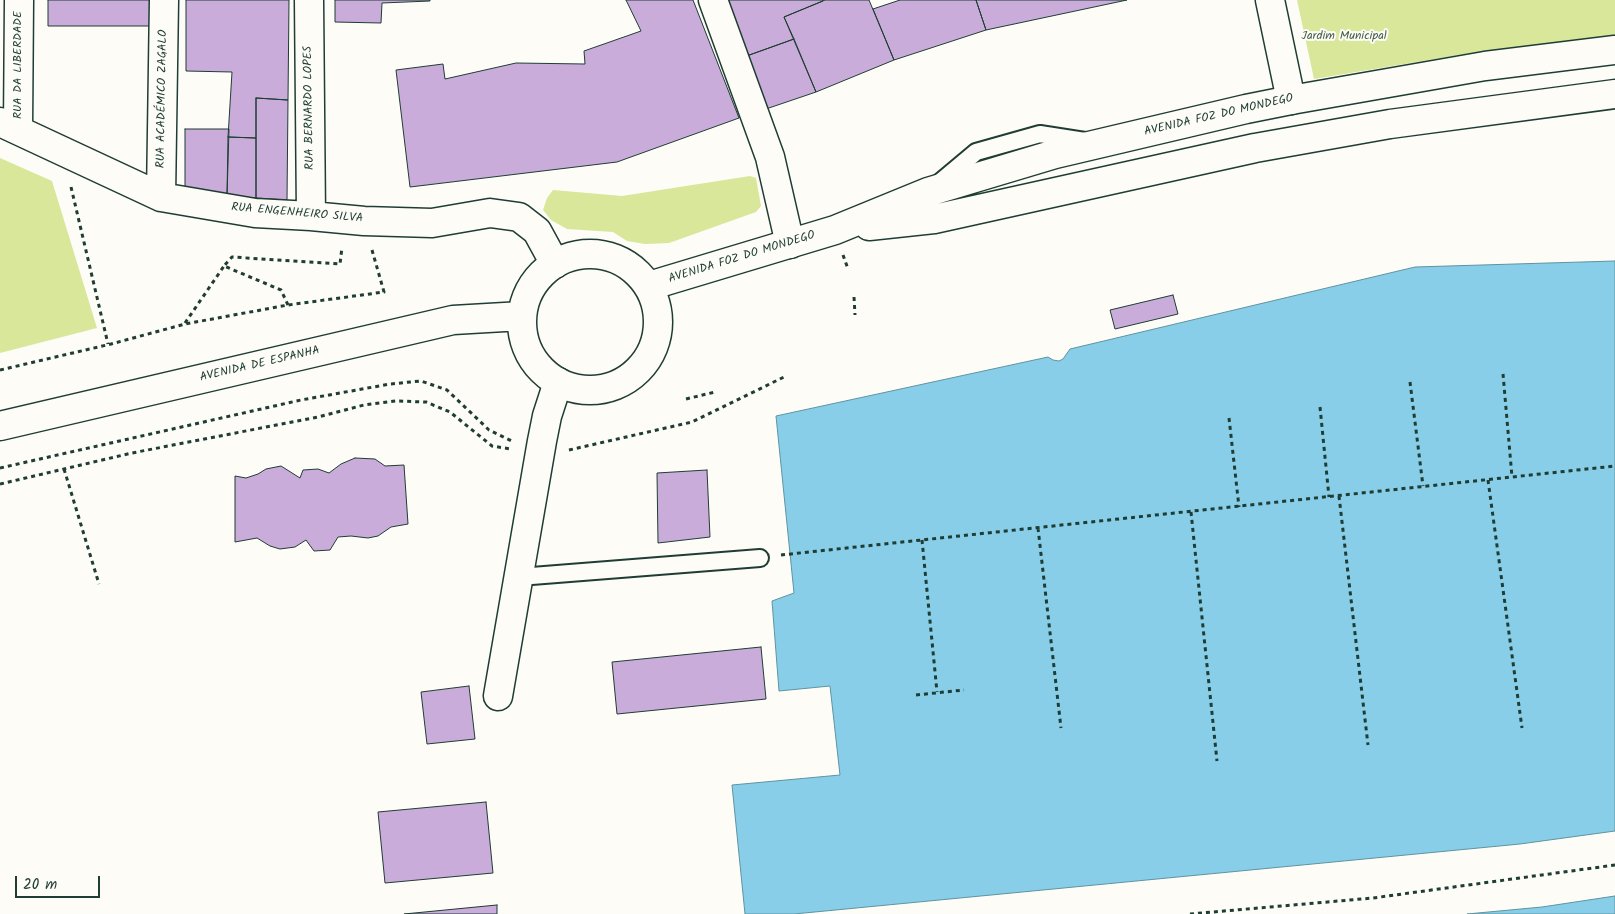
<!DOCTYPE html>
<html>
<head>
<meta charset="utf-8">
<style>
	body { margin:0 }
	#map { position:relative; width:1615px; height:914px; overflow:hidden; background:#fdfcf7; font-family:Kalam,sans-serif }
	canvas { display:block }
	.scale { position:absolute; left:15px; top:876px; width:85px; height:22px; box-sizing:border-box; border:2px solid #1f3d34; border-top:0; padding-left:6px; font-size:15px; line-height:18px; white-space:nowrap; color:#1f3d34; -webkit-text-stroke:4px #fdfcf7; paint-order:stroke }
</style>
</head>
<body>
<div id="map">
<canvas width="1615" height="914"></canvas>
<div class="scale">20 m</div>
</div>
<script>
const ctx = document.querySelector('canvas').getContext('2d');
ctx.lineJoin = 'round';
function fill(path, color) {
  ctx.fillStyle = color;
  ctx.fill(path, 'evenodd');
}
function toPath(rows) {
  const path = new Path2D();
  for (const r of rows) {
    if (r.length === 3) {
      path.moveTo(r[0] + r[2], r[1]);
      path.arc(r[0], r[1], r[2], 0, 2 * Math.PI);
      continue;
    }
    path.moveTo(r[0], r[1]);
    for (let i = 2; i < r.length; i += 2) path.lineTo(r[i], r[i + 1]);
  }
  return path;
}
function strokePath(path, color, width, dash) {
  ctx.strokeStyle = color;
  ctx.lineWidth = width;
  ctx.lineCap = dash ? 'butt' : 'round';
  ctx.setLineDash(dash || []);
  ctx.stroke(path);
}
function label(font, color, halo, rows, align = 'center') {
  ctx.font = font + ' Kalam,sans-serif';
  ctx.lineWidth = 4;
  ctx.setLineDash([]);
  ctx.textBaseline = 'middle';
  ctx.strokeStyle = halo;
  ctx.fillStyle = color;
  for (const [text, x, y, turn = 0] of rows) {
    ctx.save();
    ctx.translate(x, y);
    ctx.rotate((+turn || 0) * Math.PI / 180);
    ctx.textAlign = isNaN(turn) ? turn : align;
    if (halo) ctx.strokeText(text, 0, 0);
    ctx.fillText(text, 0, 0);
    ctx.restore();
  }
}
fill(toPath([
	[1297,0,1615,0,1615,37,1483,51,1314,79],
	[0,158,52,181,97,328,0,353],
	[750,176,756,178,761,206,756,212,669,243,645,244,627,241,613,232,567,229,551,220,543,210,547,198,553,190,622,196]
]), '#d8e79a');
const water = toPath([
	[1615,261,1615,831,1520,844,794,914,745,914,732,785,840,775,830,686,779,691,772,601,794,593,776,416,1048,357,1053,360,1059,361,1063,359,1070,349,1415,267,1615,261],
	[1615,896,1615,914,1467,914,1542,907,1615,896]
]);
fill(water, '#88cee9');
strokePath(water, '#5e94a1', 1);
const building = toPath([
	[48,0,150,0,150,26,48,26,48,0],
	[186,0,289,0,288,100,256,98,256,138,228,137,232,72,186,71,186,0],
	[335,0,430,0,430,1,382,3,381,23,335,22,335,0],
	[626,0,693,0,739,118,617,162,410,187,396,70,443,64,445,79,516,63,585,64,584,51,641,31,626,0],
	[719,0,823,0,823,1,784,17,794,39,741,58,719,0],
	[825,0,869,0,894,60,816,92,784,17,825,0],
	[900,0,976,0,986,30,894,60,873,9,900,0],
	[976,0,1127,0,986,30,976,0],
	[794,39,816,92,760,111,741,58,794,39],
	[256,98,288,100,287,200,256,198,256,98],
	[185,129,229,129,227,196,185,193,185,129],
	[228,137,256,138,256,198,227,196,228,137],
	[1173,295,1178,314,1115,329,1110,310,1173,295],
	[355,458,375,459,385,466,404,465,408,524,391,527,378,536,368,538,351,536,338,537,330,550,314,551,306,540,295,547,280,549,270,546,257,538,235,542,235,476,246,478,258,474,266,469,281,466,300,478,303,470,318,469,329,473,341,464,355,458],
	[707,470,710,537,658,543,657,473,707,470],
	[761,647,766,699,617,714,612,662,761,647],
	[469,686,475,739,427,744,421,692,469,686],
	[486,802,493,873,385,883,378,812,486,802],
	[497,905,497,914,404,914,497,905]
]);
fill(building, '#c9acd9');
strokePath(building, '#1f3d34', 1);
const service = toPath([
	[939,183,976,152,1040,134,1085,141],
	[519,577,760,558]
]);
const minor = toPath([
	[309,0,311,216],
	[713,0,770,157,790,244],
	[1270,0,1291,100],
	[0,122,161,197,255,213,311,216,364,221,432,223,490,213,519,217,537,231,555,264],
	[18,129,19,0],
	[161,197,164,0],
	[498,696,542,441,547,416,558,382]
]);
const secondary = toPath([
	[869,226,934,219,1255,148,1390,124,1615,94],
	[590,322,68],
	[649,286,835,230,928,192,1055,154,1246,109,1291,100,1485,66,1615,50],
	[0,426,453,320,522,316]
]);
strokePath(service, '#1f3d34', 20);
strokePath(minor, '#1f3d34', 31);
strokePath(secondary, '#1f3d34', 31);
strokePath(toPath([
	[71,187,108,344],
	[843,255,848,269],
	[854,297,855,315],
	[288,305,281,290,224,266,232,257,340,264,342,247],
	[185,323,224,266],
	[0,370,111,344,185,324,288,305,384,292,372,250],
	[1503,374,1512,477],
	[1410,382,1423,486],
	[686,399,715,392],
	[1320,407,1329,497],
	[1229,418,1239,507],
	[569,450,692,422,784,377],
	[0,468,301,400,390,384,421,381,447,390,489,430,514,442],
	[64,469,99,584],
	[1488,480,1522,728],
	[0,484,132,453,318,417,364,405,396,401,426,402,450,412,492,446,511,449],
	[1339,496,1368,745],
	[1191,512,1217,761],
	[1038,528,1061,728],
	[922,540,937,692],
	[781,555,1615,466],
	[916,695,964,690],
	[1190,914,1373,898,1615,865]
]), '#1f3d34', 3, [4, 4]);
strokePath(service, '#fdfcf7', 16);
strokePath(minor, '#fdfcf7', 28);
strokePath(secondary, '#fdfcf7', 28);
label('12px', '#445f48', '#fdfcf7', [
	["Jardim Municipal",1344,37]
]);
label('12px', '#1f3d34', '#fdfcf7', [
	["RUA DA LIBERDADE",19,65,-90],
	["RUA ACADÉMICO ZAGALO",163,99,-89],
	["RUA BERNARDO LOPES",310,108,-91],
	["AVENIDA FOZ DO MONDEGO",1219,116,-13],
	["RUA ENGENHEIRO SILVA",297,214,5],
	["AVENIDA FOZ DO MONDEGO",742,258,-17],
	["AVENIDA DE ESPANHA",260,365,-13]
]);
</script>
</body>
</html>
